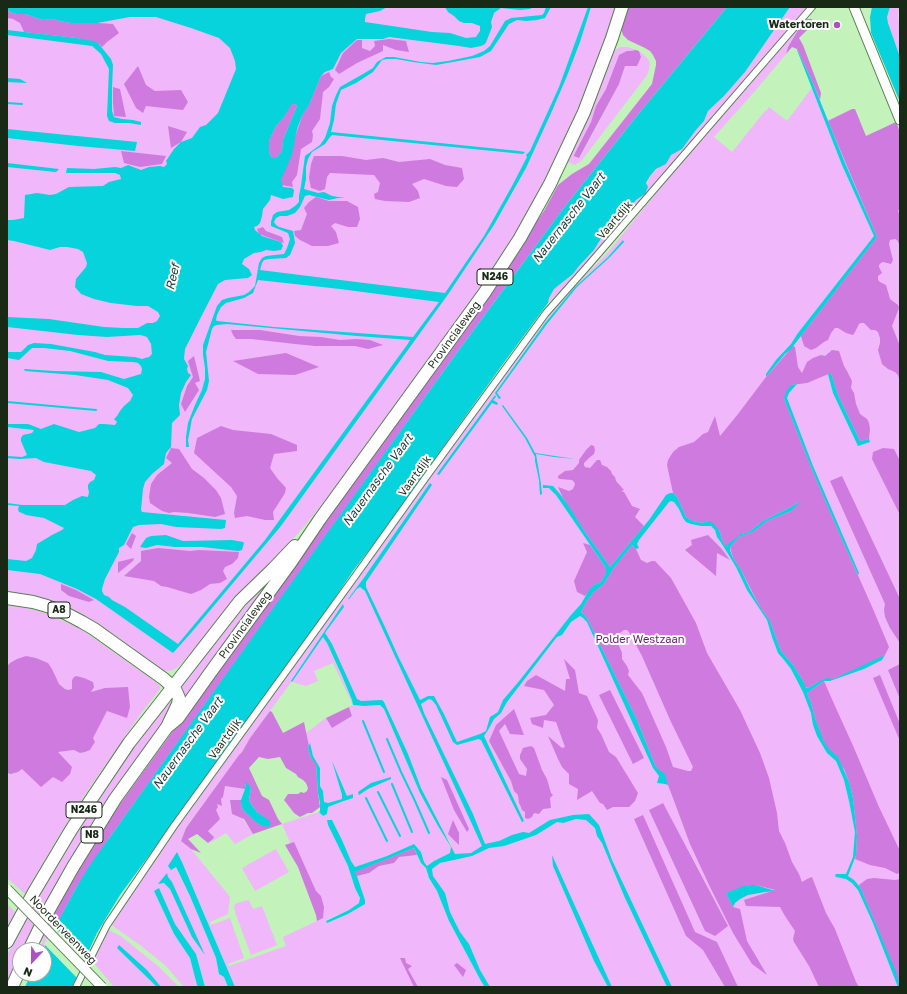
<!DOCTYPE html>
<html>
<head>
<meta charset="utf-8">
<style>
	body { margin:0 }
	#map { position:relative; width:907px; height:994px; overflow:hidden; background:#c3f2bb; font-family:"Golos Text",sans-serif }
	canvas { display:block }
	.frame { position:absolute; inset:0; border:8px solid #182915; pointer-events:none }
	.north { position:absolute; left:12px; top:942px; width:40px; height:40px; box-sizing:border-box; background:#fff; border:1px solid #a3a9a1; border-radius:50%; rotate:202deg; font-size:11px; font-weight:700; line-height:16px; text-align:center; color:#182915 }
	.north::after { content:''; display:block; margin:auto; width:14px; height:18px; background:#ac52be; clip-path:polygon(50% 0,100% 100%,50% 72%,0 100%) }
</style>
</head>
<body>
<div id="map">
<canvas width="907" height="994"></canvas>
<div class="frame"></div>
<div class="north">N</div>
</div>
<script>
const ctx = document.querySelector('canvas').getContext('2d');
ctx.lineJoin = 'round';
function fill(path, color) {
  ctx.fillStyle = color;
  ctx.fill(path, 'evenodd');
}
function toPath(rows) {
  const path = new Path2D();
  for (const r of rows) {
    path.moveTo(r[0], r[1]);
    for (let i = 2; i < r.length; i += 2) path.lineTo(r[i], r[i + 1]);
  }
  return path;
}
function strokePath(path, color, width, dash) {
  ctx.strokeStyle = color;
  ctx.lineWidth = width;
  ctx.lineCap = dash ? 'butt' : 'round';
  ctx.setLineDash(dash || []);
  ctx.stroke(path);
}
function label(font, color, halo, rows, align = 'center') {
  ctx.font = font + ' "Golos Text",sans-serif';
  ctx.lineWidth = 4;
  ctx.setLineDash([]);
  ctx.textBaseline = 'middle';
  ctx.strokeStyle = halo;
  ctx.fillStyle = color;
  for (const [text, x, y, turn = 0] of rows) {
    ctx.save();
    ctx.translate(x, y);
    ctx.rotate((+turn || 0) * Math.PI / 180);
    ctx.textAlign = isNaN(turn) ? turn : align;
    if (halo) ctx.strokeText(text, 0, 0);
    ctx.fillText(text, 0, 0);
    ctx.restore();
  }
}
fill(toPath([
	[7,7,131,15,386,7,445,7,494,13,501,8,588,7,588,9,590,10,591,7,618,7,593,78,548,179,501,261,339,484,302,529,212,629,178,667,173,670,168,671,163,670,156,666,119,638,97,624,74,612,7,593],
	[537,143,526,168,494,225,479,247],
	[349,430,294,506,281,526,289,511],
	[790,7,807,7,719,110,652,189,579,273,548,303,549,298,554,289,573,274,579,266,594,250,602,237,620,217,626,213,636,200,641,197,650,176,671,155,687,142,696,130,704,121,708,111,724,96,745,72],
	[890,7,900,7,898,13,900,36,898,37,900,42,900,57,888,23,887,17],
	[801,25,788,47,786,54,755,91,714,137,732,152,765,111,766,111,769,107,787,121,814,85,828,120,844,113,864,137,900,136,900,987,235,987,182,862,177,852,175,866,190,896,216,958,219,974,224,977,228,987,205,987,196,954,175,924,159,888,154,891,174,934,190,958,199,987,184,987,166,966,140,945,110,924,133,891,181,822,196,802,224,762,547,315,609,251,738,93],
	[623,241,624,242,609,258,577,287,561,307,547,324,497,393,495,393,545,323,560,305,576,287,608,257],
	[430,483,359,588,348,599,363,579],
	[343,605,344,607,325,633,358,704,385,704,421,788,443,832,450,842,455,858,440,863,430,870,448,911,456,923,458,932,479,977,449,921,437,891,429,878,426,868,421,863,417,855,398,857,394,863,379,866,369,873,357,876,365,900,364,904,348,914,327,923,326,920,349,910,359,903,360,898,355,888,348,866,328,825,332,820,342,840,351,861,355,867,387,856,414,844,421,852,424,862,427,866,434,861,450,853,451,847,438,826,420,793,384,709,380,705,364,706,353,705,352,700,327,643,323,637,292,682,306,686,318,681,314,671,333,663,353,705,349,707,352,716,332,728,326,718,306,733,309,746,310,744,313,756,320,768,320,786,323,791,324,802,328,803,342,799,342,795,334,766,347,796,350,796,345,801,341,802,328,807,327,814,323,816,319,812,282,824,323,918,283,937,286,946,229,966,228,964,244,958,230,918,211,925,210,922,228,914,230,897,191,849,181,841,186,828,242,752,250,738,292,681],
	[620,47,628,47,636,50,630,51,616,62,613,74,606,89,596,106,591,122,574,155,580,157,619,84,625,66,641,57,639,51,644,55,648,59,650,63,649,70,647,75,638,87,582,160,575,165,568,162,568,157,611,53,615,50],
	[272,578,185,699,184,693,178,685,248,603],
	[7,605,19,606,45,613,79,628,95,639,157,683,160,686,160,689,142,712,86,793,60,834,25,894,7,878,7,773,11,774,18,772,22,769,57,752,75,750,80,753,84,752,90,750,93,745,92,738,107,711,90,692,72,681,72,689,68,690,65,689,59,684,56,679,7,666],
	[172,695,174,700,169,715,97,815,73,854,41,912,23,950,20,950,20,957,7,985,7,955,34,904,95,802,119,766],
	[224,786,245,789,241,800,230,800,253,834,235,844,226,833,213,841,208,843,213,839,212,834,208,831,216,810,217,804,222,806,221,799],
	[276,849,289,872,255,891,242,868],
	[249,900,253,909,262,906,277,945,251,955,236,915,234,907,235,904,244,901],
	[7,904,15,912,7,928],
	[50,920,56,926,43,950,39,950,42,943,43,935],
	[107,929,122,937,158,966,179,987,114,987,92,961]
]), '#f0b7fb');
fill(toPath([
	[626,7,727,7,636,117,563,209,451,361,110,837,76,888,56,926,50,920,78,869,102,829,230,652,529,230,539,218,544,211,558,185,572,174,589,164,652,84,656,65,656,61,653,55,650,51,645,48,628,40,623,35,621,29,622,22],
	[7,9,10,12,17,14,25,14,43,20,52,19,60,21,71,23,83,22,113,24,119,33,107,42,102,47,98,43,77,38,24,32,20,23,13,19,7,18],
	[807,19,812,19,813,24,799,38,803,45,821,93,820,100,812,81,797,49,792,47,786,54,788,47,801,25],
	[389,39,406,41,409,52,396,50,383,45,383,51,357,63,339,74,335,70,343,53,357,40,362,40,362,48,370,51,375,46,374,41],
	[636,50,639,51,641,57,637,66,625,66,619,84,579,158,574,156,574,155,591,122,596,106,606,89,619,55,627,51,630,51],
	[138,66,146,85,155,91,181,90,188,102,183,110,146,106,143,113,136,108,124,84],
	[329,72,331,77,334,79,329,87,323,92,320,119,312,131,313,135,312,142,301,149,297,175,292,182,293,187,281,185,281,180,302,116,309,105,321,76],
	[113,87,120,89,126,117,114,116,113,102],
	[292,103,295,104,297,106,283,140,282,151,277,157,274,159,271,157,269,151,269,141,276,126,284,117],
	[852,109,855,109,866,136,896,122,900,132,900,208,898,211,900,215,900,246,897,240,895,239,890,240,889,244,893,260,891,264,883,262,881,263,879,265,879,267,882,273,878,276,878,280,880,282,886,285,890,299,898,305,899,308,892,326,900,346,900,382,898,375,895,372,888,369,882,364,878,350,880,343,880,338,878,332,875,330,871,330,864,323,861,323,859,324,855,332,853,335,846,333,838,328,835,328,831,333,828,340,824,342,816,348,811,350,804,346,801,336,877,237,828,121],
	[168,126,187,132,181,142,171,148],
	[121,151,166,156,162,164,140,167,124,163],
	[314,156,342,156,366,160,383,158,399,162,430,159,445,165,462,168,464,179,457,187,446,186,424,179,412,184,418,191,420,198,409,202,385,201,375,199,374,194,378,192,380,183,374,175,330,173,327,177,325,189,320,191,311,188,309,178,311,164],
	[316,197,329,201,347,201,358,207,360,219,357,227,348,227,335,223,331,226,336,232,339,243,328,246,312,246,300,240,295,236,294,231,301,230,307,214,304,208,309,202],
	[263,227,266,231,282,237,284,243,259,234,257,229],
	[231,330,260,330,299,336,321,337,340,340,356,339,370,340,383,345,368,349,355,346,315,346,295,344,251,339,236,339,233,335],
	[793,346,795,347,798,367,802,373,807,362,813,358,821,355,825,356,832,350,839,351,844,366,847,371,852,381,851,388,854,393,856,404,860,414,867,419,869,423,870,429,869,439,860,441,838,395,831,373,807,383,791,385,784,399,813,472,840,535,873,609,889,647,885,655,869,664,833,679,818,682,808,688,804,687,803,681,793,665,781,651,776,638,770,621,760,607,741,570,733,558,730,547,739,537,753,532,767,521,791,511,800,501,791,507,763,521,749,532,741,534,727,546,725,545,722,540,719,530,708,521,702,523,693,521,686,517,677,497,673,493,667,465,668,460,673,452,679,447,694,442,703,434,708,432,715,416,720,436,738,414,766,377],
	[286,353,319,367,295,375,258,374,233,361],
	[194,356,200,381,195,383,199,390,185,412,181,404,187,386,193,377,188,361],
	[221,426,233,430,271,434,297,445,297,451,274,454,270,468,277,478,286,488,285,493,273,512,274,520,265,520,247,516,235,518,234,513,237,496,231,487,194,453,197,438],
	[591,445,594,446,595,450,594,454,589,458,584,463,584,465,585,467,590,468,597,460,600,460,602,465,607,467,611,471,612,474,615,477,616,481,624,490,621,491,624,492,632,506,640,509,635,517,644,526,610,567,585,532,563,498,558,487,569,491,573,489,575,484,574,482,572,480,560,479,558,478,558,476,565,471,573,470,579,463,579,460,586,450],
	[171,448,179,449,192,469,204,478,216,490,221,498,225,514,215,517,188,513,174,512,169,513,162,511,150,503,149,497,151,484,157,475,172,463,166,458],
	[883,448,894,449,900,461,900,515,872,459,873,452],
	[842,476,900,599,900,643,890,628,885,617,884,610,885,604,830,481],
	[132,533,136,536,131,549,126,544],
	[708,535,721,548,730,560,717,553,716,576,685,550,692,545,691,540],
	[583,543,590,545,606,568,606,573,601,582,594,585,585,596,577,592,574,581,587,552],
	[632,545,636,549,641,560,647,563,652,561,655,561,671,578,696,623,707,653,740,710,760,753,769,778,777,813,779,831,785,843,792,862,799,874,802,882,807,879,812,877,826,913,835,929,856,982,859,987,819,987,809,966,794,942,793,939,795,931,785,916,780,907,746,906,744,900,775,890,756,885,750,885,726,893,733,907,740,909,747,941,767,975,752,964,733,933,710,887,690,844,673,798,668,785,666,780,655,765,636,718,589,622,585,615,581,612,587,601,594,592,604,584,613,569],
	[624,630,627,630,629,632,642,656,671,722,693,767,691,771,688,771,673,767,666,747,642,693,628,675,629,671,627,666,622,659,622,653,617,641,613,638],
	[158,548,190,551,199,550,239,552,238,558,232,564,225,567,223,571,227,579,220,583,210,584,201,590,191,594,167,587,161,586,154,581,124,576,141,561,141,551],
	[134,558,133,561,118,573,118,562],
	[61,584,76,590,94,600,89,602,69,596,61,590],
	[26,656,36,658,48,663,52,669,59,684,65,689,68,690,72,689,72,681,73,678,76,676,84,678,93,682,94,687,91,692,105,688,128,687,130,707,127,718,107,711,93,738,95,742,93,745,90,750,85,752,80,753,74,750,58,752,72,767,70,774,62,782,53,777,41,787,22,769,18,772,11,774,7,773,7,666,10,663,17,659],
	[564,659,575,670,579,693,587,696,598,720,597,728,601,734,609,752,616,757,638,793,635,801,629,807,613,807,607,810,603,804,600,803,592,791,577,800,578,789,569,784,569,774,562,767,558,759,548,736,562,748,565,747,556,722,544,720,543,728,532,724,530,718,546,715,554,705,544,690,524,686,527,681,536,675,565,691,566,679,570,679],
	[900,664,900,699,888,670],
	[880,675,900,724,900,741,873,678],
	[824,681,835,706,854,748,879,807,900,851,899,873,897,874,885,868,870,865,855,859,856,855,857,836,853,798,849,782,844,769,824,743,815,718,811,703,807,693],
	[610,690,644,758,633,764,599,695],
	[349,707,352,716,332,728,326,718],
	[514,709,524,735,510,734,505,724,499,731,519,774,526,776,527,769,520,759,520,755,523,748,531,746,534,748,542,770,547,779,551,793,553,795,550,798,551,808,543,809,539,814,534,813,532,817,528,819,525,818,525,812,522,810,521,807,519,803,518,795,514,791,511,781,489,741,496,725],
	[270,711,272,712,283,733,304,722,309,746,308,748,311,758,316,763,318,793,320,807,312,813,308,813,300,817,294,813,284,800,288,794,298,794,301,792,304,793,307,791,308,788,306,783,303,780,298,777,296,774,286,768,280,757,268,759,259,757,249,768,262,796,269,800,278,819,282,824,253,834,244,819,232,814,230,800,241,800,241,803,243,810,260,825,269,821,257,812,251,804,249,800,251,788,246,783,245,789,225,786,223,797,221,799,222,806,217,804,218,807,216,810,220,819,208,831,214,837,213,839,208,843,197,834,188,839,201,853,191,849,181,841,186,828,239,755,242,752,250,738],
	[441,777,447,780,469,829,467,832,454,810],
	[663,803,728,926,715,936,705,931,649,810],
	[643,815,695,932,717,942,738,987,725,987,703,950,686,936,634,819],
	[453,820,459,833,459,845,448,834],
	[294,842,316,891,321,896,324,907,323,918,317,921,316,915,298,867,285,845],
	[414,848,417,855,399,857,394,863,379,866,369,873,357,876,354,872],
	[874,878,895,880,900,879,900,986,875,922,859,885,867,879],
	[400,958,405,958,406,963,412,966,408,969,418,987,415,987,413,985],
	[457,963,466,970,463,977,454,965]
]), '#cf7adf');
fill(toPath([
	[7,7,387,7,380,11,366,14,365,19,365,22,432,32,450,33,466,38,476,37,480,31,480,26,472,23,464,23,459,21,454,16,448,12,445,7,533,7,530,9,520,10,501,8,494,13,491,22,492,27,487,40,485,44,481,46,471,48,459,46,389,37,383,39,357,39,341,53,333,69,325,72,321,76,309,105,302,116,298,126,296,134,292,155,281,180,283,187,292,188,294,190,293,197,283,199,271,195,270,200,263,209,262,216,260,223,257,226,254,227,255,230,262,236,281,242,283,246,281,250,274,251,266,250,261,252,254,253,244,259,242,264,249,269,252,275,248,278,225,280,218,284,200,319,185,349,184,359,188,366,187,369,188,373,191,375,186,382,181,393,179,405,180,415,172,423,171,447,166,453,164,464,152,474,145,482,143,489,141,510,142,512,226,520,225,528,221,529,176,527,161,524,139,525,133,527,124,545,119,548,119,552,105,579,102,589,102,591,104,595,109,597,112,600,125,607,178,644,265,540,407,345,410,340,357,336,227,324,217,325,214,326,212,329,206,352,209,381,207,390,192,419,188,440,189,447,186,447,186,437,188,423,195,405,202,390,205,379,205,368,203,355,203,345,217,306,222,300,228,298,244,295,249,292,255,286,259,263,262,258,266,256,284,254,287,248,290,239,288,233,271,226,271,222,273,215,277,212,289,210,295,206,299,202,299,196,301,186,305,156,320,145,325,138,330,123,332,106,336,95,340,87,363,74,373,68,377,62,386,57,394,57,421,62,433,63,448,61,472,56,484,51,490,46,505,21,511,18,542,15,544,13,546,7,551,7,545,18,537,20,526,21,517,20,509,24,491,51,480,57,464,60,436,65,413,62,396,59,387,59,382,60,373,72,356,83,341,90,336,104,334,120,331,132,519,151,525,152,523,154,332,135,330,137,325,144,312,152,308,159,306,167,306,179,304,189,318,193,324,192,332,196,345,198,338,198,329,200,309,195,305,196,300,207,295,213,287,216,280,216,276,218,274,222,276,225,279,227,293,231,295,243,290,255,286,258,269,259,264,260,262,263,260,270,445,293,484,236,512,186,527,157,526,155,530,151,559,87,588,7,591,7,580,42,567,76,552,111,526,168,494,225,449,293,281,526,191,633,173,653,96,599,77,589,40,574,7,570,7,559,26,561,32,558,36,550,37,544,52,535,62,530,64,528,44,518,26,515,22,513,19,512,18,509,19,506,7,505,7,503,22,505,65,505,73,500,82,496,88,497,89,492,88,488,88,485,90,482,94,480,96,475,91,471,44,462,36,458,19,459,7,458,7,456,22,457,27,455,21,441,21,438,23,435,32,433,34,430,7,427,7,424,28,424,41,429,54,424,79,432,95,428,99,424,104,424,115,425,117,422,114,419,117,416,120,411,124,406,130,401,133,395,128,388,108,380,75,375,25,371,24,369,54,371,101,372,124,379,141,374,142,369,141,366,138,363,133,362,108,361,70,351,44,348,32,348,19,360,7,358,7,352,21,352,28,345,34,343,51,344,95,352,105,355,135,357,142,359,145,358,149,357,152,354,151,344,147,337,144,336,140,335,107,337,78,335,7,327,7,317,49,319,104,327,123,328,138,328,147,323,153,323,157,321,160,316,158,312,148,306,137,306,111,303,94,299,81,294,75,287,76,279,86,267,87,263,83,252,78,249,67,247,60,247,50,250,14,241,7,240,7,220,13,220,24,218,25,195,37,193,50,195,56,194,69,187,103,186,109,182,121,179,120,175,115,173,66,173,67,168,94,169,115,167,121,168,128,165,141,170,149,167,160,166,164,167,167,164,166,161,174,149,181,142,192,138,200,127,206,125,218,113,236,69,235,61,230,48,219,38,191,28,156,17,130,17,97,23,71,23,60,21,52,19,43,20,25,14,17,14,10,12,7,9],
	[292,104,295,104,297,106,283,140,282,151,277,157,274,158,271,157,269,151,269,141,276,126,284,117],
	[258,280,340,289,439,302,413,337,274,327,217,321,216,320,217,315,221,307,226,303,244,298,253,293],
	[727,7,790,7,745,72,724,96,708,111,704,121,696,130,682,149,671,155,666,164,656,169,650,176,646,183,648,187,645,194,636,200,626,213,620,217,602,237,594,250,579,266,573,274,554,289,549,298,548,303,500,368,424,474,422,480,403,506,353,571,309,636,221,758,120,895,97,933,72,987,25,987,31,974,44,974,44,950,43,950,76,888,90,865,282,596,451,361,563,209,636,117],
	[872,7,890,7,887,17,888,23,900,57,900,102,871,33,870,17],
	[7,30,77,38,94,41,98,43,111,59,113,65,112,88,112,111,114,117,122,119,133,120,141,122,141,125,129,123,115,123,109,121,107,116,109,69,101,54,92,46,7,35],
	[797,49,812,81,845,163,877,237,791,349,785,354,766,377,766,374,776,360,791,344,798,333,874,236,842,165,797,50],
	[7,78,20,79,27,83,7,82],
	[7,129,137,142,135,151,78,146,7,138],
	[7,163,59,169,56,172,7,167],
	[623,240,624,242,609,258,577,287,547,324,497,393,501,398,499,399,495,393,545,323,575,287,608,257],
	[831,373,838,395,860,441,869,439,870,442,858,446,833,393,828,374],
	[797,384,789,393,787,398,813,466,859,573,858,575,840,535,813,472,784,399,786,392,791,385],
	[495,395,496,397,493,400,498,403,497,405,492,403,439,475,437,474],
	[503,405,527,438,535,453,575,459,554,457,536,454,541,484,542,494,540,495,539,480,535,461,535,457,525,438,502,406],
	[430,483,432,485,366,582,366,587,385,627,398,656,420,700,428,696,434,696,444,714,457,742,480,734,486,731,490,717,498,712,503,700,520,680,571,615,581,604,589,590,594,585,601,582,606,573,606,568,556,495,549,488,543,488,543,485,553,486,560,494,570,508,585,532,610,567,649,520,666,495,670,493,673,493,677,497,686,517,693,521,702,523,708,521,713,523,719,530,722,540,725,545,727,545,741,534,749,532,763,521,791,507,802,500,791,511,767,521,753,532,739,537,730,547,730,550,733,558,741,570,750,589,760,607,770,621,776,638,781,651,793,665,803,681,806,688,808,688,818,682,827,678,833,679,855,669,885,655,882,660,864,669,830,681,824,681,807,693,811,703,815,718,824,742,830,750,838,757,849,782,853,798,857,836,856,855,848,876,854,880,860,887,875,922,896,972,900,987,898,987,873,923,858,890,852,883,846,879,836,877,835,875,836,874,846,874,853,857,855,832,849,801,844,780,836,761,827,753,817,736,813,725,811,713,803,692,791,669,784,660,778,653,772,637,767,620,747,590,736,567,722,544,717,537,715,530,711,526,701,526,691,524,686,522,683,518,679,509,674,502,671,501,669,502,639,540,637,544,639,548,636,549,632,545,613,569,604,584,594,592,587,601,581,612,585,615,589,622,636,718,655,765,659,770,665,774,668,785,665,784,657,783,659,776,653,768,587,622,583,618,580,616,571,622,562,635,557,637,553,642,507,702,501,713,494,719,488,730,484,736,524,821,522,822,481,740,478,739,475,740,457,745,453,742,436,705,432,700,429,699,421,704,424,713,473,814,485,844,499,841,512,835,523,832,529,833,550,820,573,815,589,814,599,825,612,860,672,987,667,987,625,898,602,843,597,836,595,828,586,820,576,819,563,823,557,822,536,835,504,846,489,848,472,856,440,863,432,869,433,876,445,893,450,912,460,932,469,944,480,970,490,987,485,987,481,981,449,921,437,891,429,878,426,868,421,863,414,848,355,872,357,876,365,900,365,904,348,914,327,923,326,921,349,910,359,903,360,898,355,888,348,866,328,825,327,820,332,820,342,840,351,861,355,867,387,856,414,844,421,852,424,862,427,866,434,861,450,853,451,847,438,826,420,793,384,709,380,705,364,706,353,705,352,700,342,676,327,643,323,637,292,682,291,681,343,604,344,607,325,633,332,644,357,699,361,701,382,700,384,702,408,754,421,788,455,854,471,853,482,846,365,591,360,587,357,589,349,599,348,599,363,579],
	[166,535,183,541,232,540,243,542,244,543,242,550,238,551,202,547,175,547,157,545,146,548,140,547,146,538,151,536],
	[310,743,313,756,320,768,320,786,323,791,324,802,328,803,342,799,342,795,332,761,347,796,353,794,353,798,341,802,328,807,327,814,323,816,319,812,320,811,320,803,318,793,316,764,311,758,308,748],
	[391,777,391,779,368,789,359,795,358,792,371,783],
	[246,782,249,785,251,788,249,800,251,804,257,812,270,821,270,826,268,827,260,825,256,822,243,810,242,807,241,803,241,800,245,789],
	[177,852,182,862,235,987,228,987,224,977,219,974,216,958,190,896,176,867,171,870,168,866],
	[552,855,575,906,612,987,608,987,594,961,553,866],
	[167,873,168,877,172,882,205,955,192,937,170,889,164,883,158,884],
	[750,885,756,885,775,891,765,892,748,895,740,899,735,903,733,907,726,893,744,886],
	[159,888,175,924,196,954,205,987,199,987,197,985,190,958,174,934,154,891],
	[119,945,147,970,161,987,157,987,117,948]
]), '#07d3dd');
fill(toPath([
	[53,926,87,960,78,979,44,944]
]), '#c3f2bb');
strokePath(toPath([
	[7,103,22,104],
	[7,402,96,410],
	[363,721,384,772],
	[387,739,401,772,415,801,429,833],
	[392,784,412,832],
	[378,792,400,836],
	[366,798,387,841]
]), '#07d3dd', 2);
const street = toPath([
	[76,987,107,925,174,826,356,575,424,480,546,313,586,268,812,7]
]);
const secondary = toPath([
	[854,7,900,120]
]);
const highway = toPath([
	[7,598,33,602,47,606,63,612,82,622,94,629,164,679,175,689,179,698,178,704,167,727,115,799,73,867,47,913,29,950],
	[167,727,178,718,210,673,291,562,320,519,485,292,520,238,550,184,584,112,612,38,622,7],
	[7,942,34,892,71,830,90,801,129,743,151,715,240,601,274,568,295,546],
	[12,987,20,969]
]);
strokePath(street, '#56804f', 8);
strokePath(secondary, '#56804f', 11);
strokePath(highway, '#56804f', 14);
strokePath(street, '#fff', 6);
strokePath(secondary, '#fff', 9);
strokePath(highway, '#fff', 12);
const secondaryBridge = toPath([
	[7,889,102,987]
]);
strokePath(secondaryBridge, '#56804f', 11, []);
strokePath(secondaryBridge, '#fff', 9);
for (const [x, y, r, color] of [
	[837,25,4,"#ac52be"]
]) {
  const dot = new Path2D();
  dot.arc(x, y, r, 0, 2 * Math.PI);
  ctx.fillStyle = color;
  ctx.fill(dot);
  strokePath(dot, '#fff', 1.5);
}
for (const [x, y, w] of [
	[495,277,36],
	[59,610,22],
	[84,810,36],
	[92,835,22]
]) {
  const box = new Path2D();
  box.roundRect(x - w / 2, y - 8, w, 16, 3);
  ctx.fillStyle = '#fff';
  ctx.fill(box);
  strokePath(box, '#182915', 1);
}
label('bold 10px', '#182915', null, [
	["N246",495,277],
	["A8",59,610],
	["N246",84,810],
	["N8",92,835]
]);
label('bold 11px', '#182915', '#fff', [
	["Watertoren",829,25]
], 'right');
label('11px', '#182915', '#fff', [
	["Vaartdijk",615,220,-49],
	["Provincialeweg",454,335,-54],
	["Vaartdijk",415,476,-54],
	["Provincialeweg",245,625,-54],
	["Vaartdijk",225,739,-54],
	["Noorderveenweg",63,930,46]
]);
label('11px', '#691b77', '#fff', [
	["Polder Westzaan",640,640]
]);
label('italic 12px', '#18393c', '#fff', [
	["Nauernasche Vaart",569,218,-52],
	["Reef",173,277,-77],
	["Nauernasche Vaart",378,480,-54],
	["Nauernasche Vaart",188,743,-54]
]);
</script>
</body>
</html>
